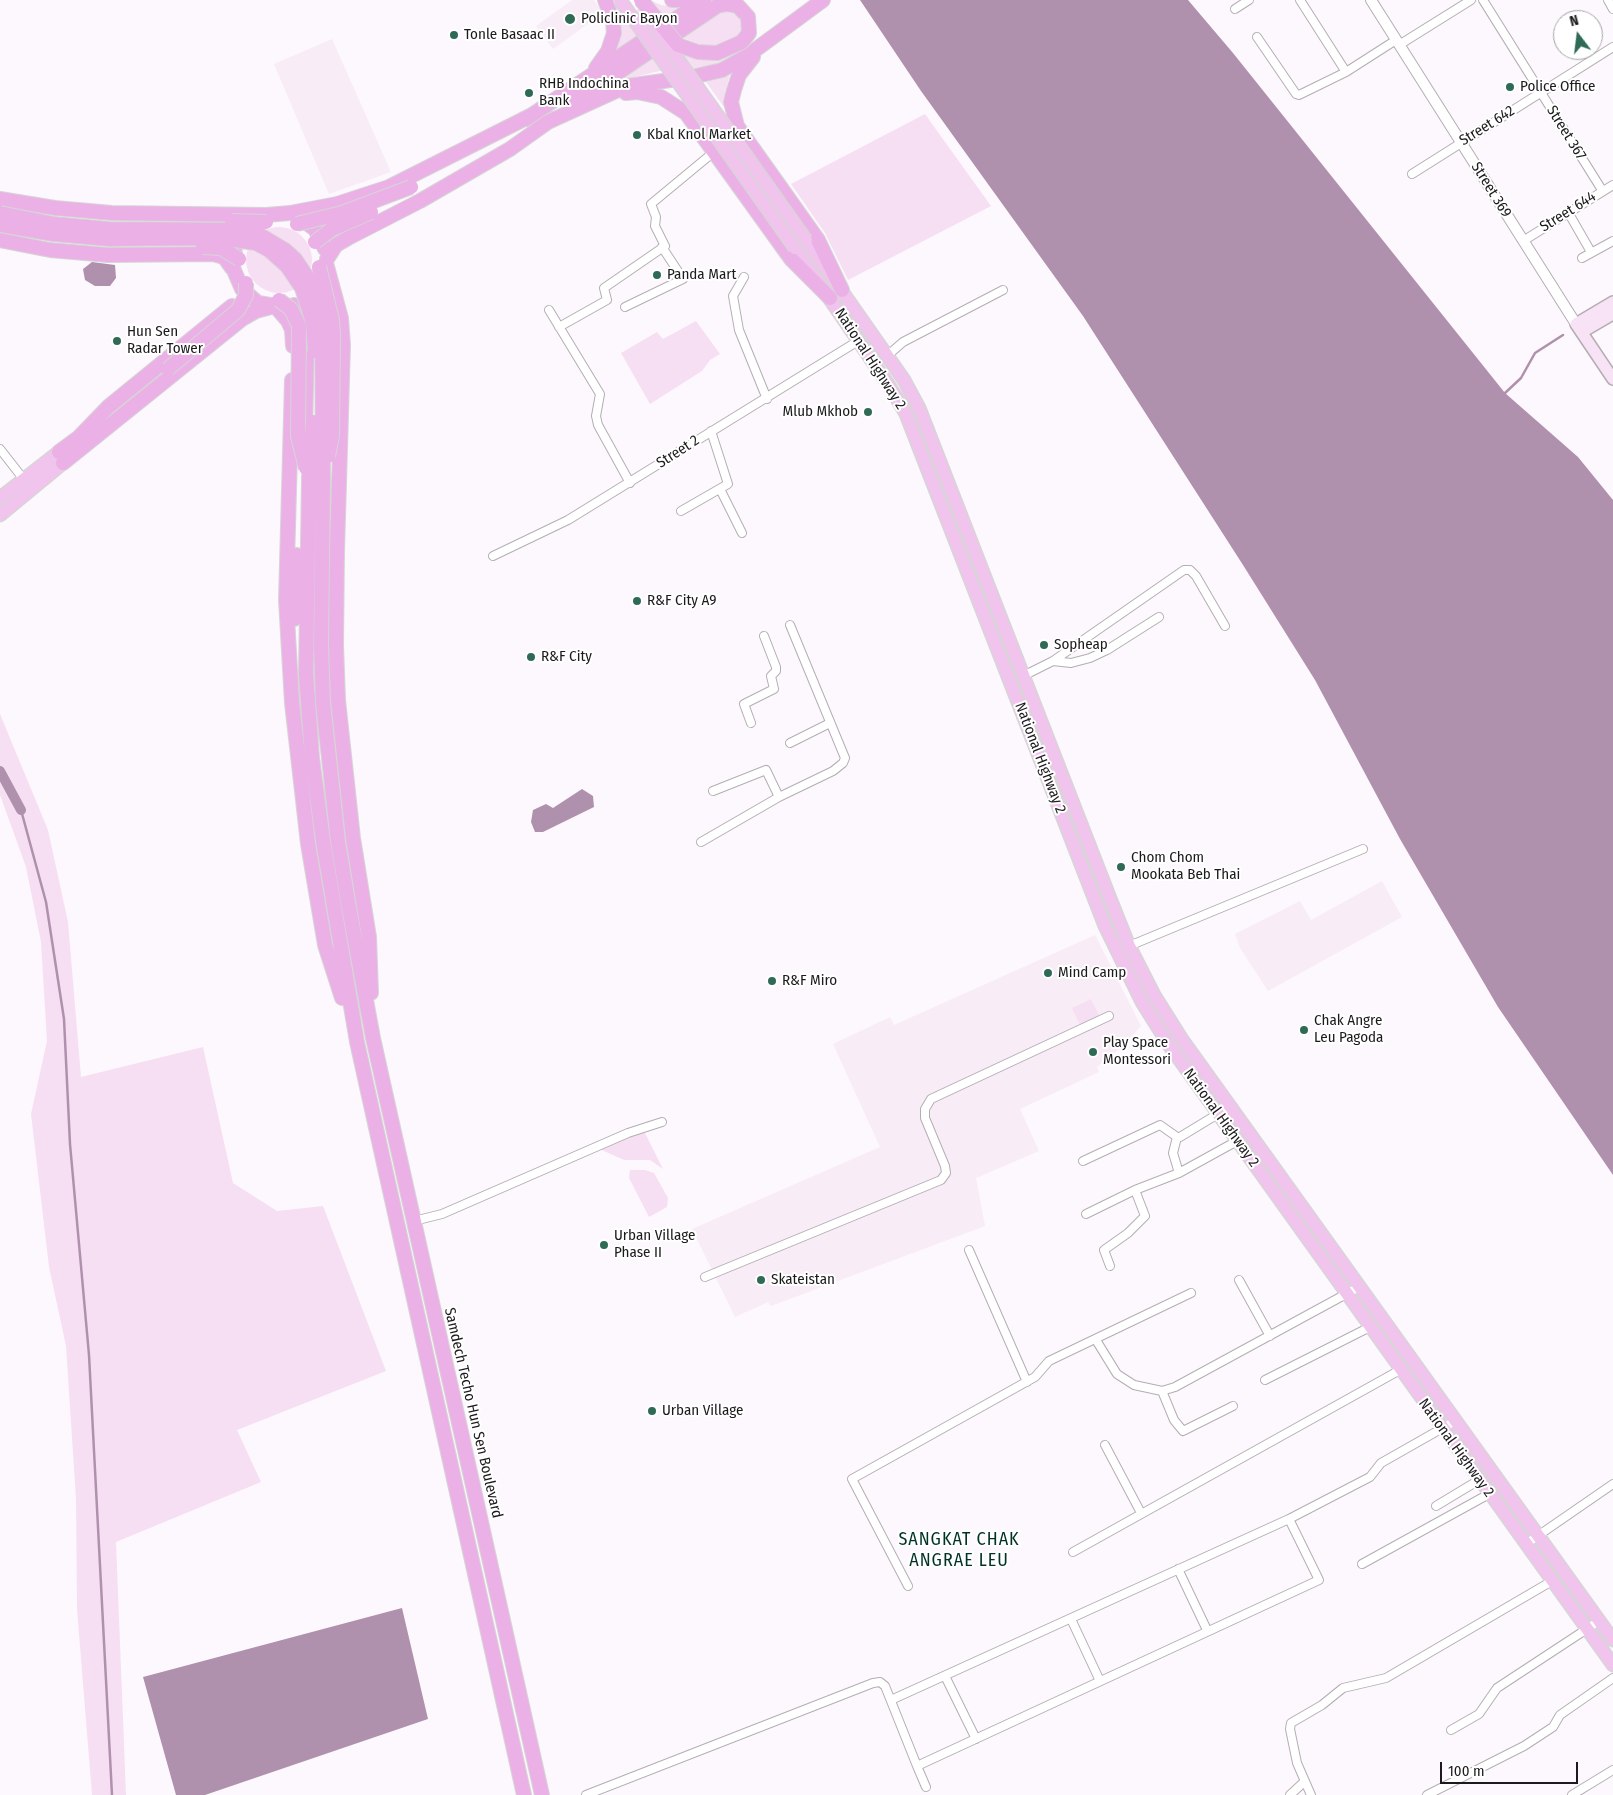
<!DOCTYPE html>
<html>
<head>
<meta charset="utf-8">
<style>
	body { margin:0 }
	#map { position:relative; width:1613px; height:1795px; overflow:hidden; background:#fdf8fd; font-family:"Fira Sans Condensed",sans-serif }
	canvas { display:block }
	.north { position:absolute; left:1553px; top:10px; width:50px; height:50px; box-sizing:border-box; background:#fff; border:1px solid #a4a3a4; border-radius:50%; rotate:345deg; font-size:14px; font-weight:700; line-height:20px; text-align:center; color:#1c1a1c }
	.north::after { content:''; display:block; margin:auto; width:18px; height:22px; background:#2e6a55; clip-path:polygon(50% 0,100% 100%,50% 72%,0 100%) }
	.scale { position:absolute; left:1440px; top:1762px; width:138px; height:22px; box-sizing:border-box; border:2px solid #1c1a1c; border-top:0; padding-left:6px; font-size:15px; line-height:18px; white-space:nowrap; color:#1c1a1c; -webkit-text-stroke:4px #fff; paint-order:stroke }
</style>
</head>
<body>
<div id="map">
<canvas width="1613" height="1795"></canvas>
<div class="north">N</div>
<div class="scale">100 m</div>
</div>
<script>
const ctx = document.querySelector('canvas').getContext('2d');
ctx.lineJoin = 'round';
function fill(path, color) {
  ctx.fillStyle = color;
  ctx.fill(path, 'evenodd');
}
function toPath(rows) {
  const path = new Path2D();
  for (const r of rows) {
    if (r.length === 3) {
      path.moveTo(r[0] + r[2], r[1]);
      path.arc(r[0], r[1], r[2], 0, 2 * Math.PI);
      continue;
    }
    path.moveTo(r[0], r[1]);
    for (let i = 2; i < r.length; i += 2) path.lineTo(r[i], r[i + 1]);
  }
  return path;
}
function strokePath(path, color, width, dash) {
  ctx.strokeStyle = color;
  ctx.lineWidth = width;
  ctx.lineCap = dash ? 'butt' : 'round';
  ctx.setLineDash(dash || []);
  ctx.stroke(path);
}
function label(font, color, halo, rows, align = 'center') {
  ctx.font = font + ' "Fira Sans Condensed",sans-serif';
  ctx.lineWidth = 4;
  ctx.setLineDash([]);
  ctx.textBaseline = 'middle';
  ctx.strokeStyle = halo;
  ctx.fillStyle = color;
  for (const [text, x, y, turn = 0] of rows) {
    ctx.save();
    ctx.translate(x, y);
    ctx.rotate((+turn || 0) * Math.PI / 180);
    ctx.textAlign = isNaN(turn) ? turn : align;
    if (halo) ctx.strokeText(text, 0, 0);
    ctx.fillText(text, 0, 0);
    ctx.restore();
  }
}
fill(toPath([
	[572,0,594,0,603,13,553,49,536,26],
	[332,39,391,172,329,194,274,64],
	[1382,881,1402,917,1268,991,1240,948,1235,934,1300,901,1311,920],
	[1095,935,1141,1026,1122,1047,1097,1067,1099,1072,1020,1109,1039,1151,976,1178,985,1226,771,1306,768,1302,735,1317,692,1229,880,1147,833,1044,890,1017,894,1025]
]), '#f8ecf6');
fill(toPath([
	[650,0,661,5,681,8,614,54,622,34,620,15,633,13],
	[733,10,742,24,742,29,734,41,725,45,704,46,681,37,721,11],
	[669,45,716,58,742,53,720,64,708,67,660,71,613,82],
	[730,75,725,92,726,110,706,82],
	[925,114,991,206,848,280,825,233,791,184],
	[279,260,33],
	[696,321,720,354,710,360,702,371,650,404,621,353,657,332,663,339],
	[0,714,48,830,68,922,81,1077,203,1047,233,1183,277,1211,323,1206,386,1371,237,1430,261,1482,116,1542,126,1795,92,1795,77,1609,76,1499,66,1346,49,1267,31,1114,47,1041,41,942,26,867,0,795],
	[1091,999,1099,1015,1092,1022,1081,1027,1072,1008],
	[641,1125,663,1169,650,1160,624,1160,593,1146],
	[630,1170,645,1170,654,1173,668,1198,667,1207,649,1217,629,1178]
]), '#f6dff3');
fill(toPath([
	[860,0,1188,0,1233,53,1505,393,1578,457,1613,500,1613,1175,1498,1007,1400,839,1315,680,1243,565,1083,316,921,91],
	[92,262,115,265,116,278,110,286,95,286,85,280,83,269],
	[582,789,593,796,594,807,543,832,535,832,531,822,533,810,546,804,553,808],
	[402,1608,428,1719,205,1795,176,1795,143,1677]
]), '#b091ad');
strokePath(toPath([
	[1505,393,1521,378,1535,353,1563,335],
	[21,810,46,902,64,1019,70,1144,89,1355,112,1795]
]), '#b091ad', 2.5);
strokePath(toPath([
	[0,771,21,810]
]), '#b091ad', 10);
const minor = toPath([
	[1300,0,1346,72],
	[1483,0,1602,190],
	[1608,0,1613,9],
	[1235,9,1249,0],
	[1257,37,1296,94,1299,95,1346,72,1396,40],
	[1399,45,1471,0],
	[1412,174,1613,47],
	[1568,212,1591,252],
	[1523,241,1613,185],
	[1582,258,1613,241],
	[744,277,733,296,739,330,767,399],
	[625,307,683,279,662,247],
	[549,310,600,394,596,416,598,425,630,483],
	[559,327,607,300,604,288,665,246,655,226,656,217,651,204,715,151],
	[887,356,903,342,1003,290],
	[0,449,25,481],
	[720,489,742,533],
	[681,511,728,484,711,431],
	[493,556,568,520,858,341],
	[1053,661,1071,663,1090,658,1107,650,1159,617],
	[1023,676,1053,661,1184,570,1190,570,1196,576,1225,626],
	[751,723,744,704,774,689,771,676,776,671,776,667,764,636],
	[790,743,830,723],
	[713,791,766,770,779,797],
	[701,842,779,797,833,771,843,763,845,758,790,625],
	[1129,946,1363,849],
	[1177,1137,1173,1153,1179,1173],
	[1083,1161,1160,1125,1177,1137,1180,1137,1231,1106],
	[1086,1214,1135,1190,1179,1173,1237,1141],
	[414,1221,442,1214,628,1133,662,1122],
	[969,1250,1027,1382],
	[1110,1266,1104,1250,1128,1233,1145,1216,1135,1190],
	[705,1277,941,1180,946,1173,945,1166,925,1118,925,1109,931,1099,1109,1016],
	[1239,1280,1270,1336],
	[1096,1340,1117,1374,1134,1385,1162,1391,1175,1387,1359,1287],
	[1265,1380,1370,1327],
	[1162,1391,1174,1420,1183,1431,1233,1406],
	[1105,1445,1141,1513],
	[1436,1506,1479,1480],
	[1526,1544,1613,1484],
	[1073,1552,1400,1370],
	[1362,1564,1489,1494],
	[1178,1569,1207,1630],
	[908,1586,852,1479,1035,1377,1049,1361,1191,1293],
	[1071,1619,1100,1681],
	[945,1676,976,1739],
	[891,1700,1289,1519,1370,1477,1381,1463,1455,1421],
	[1451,1730,1479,1714,1497,1688,1599,1621],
	[926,1787,917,1766,1319,1580,1289,1519],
	[586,1795,873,1683,880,1682,885,1686,917,1766],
	[1290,1795,1304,1782],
	[1311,1795,1297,1763,1290,1729,1291,1723,1322,1705,1343,1688,1386,1678,1552,1581],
	[1427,1795,1524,1746,1553,1727,1560,1715,1613,1678],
	[1572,1795,1613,1770]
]);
const tertiary = toPath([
	[1371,0,1576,324]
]);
const secondary = toPath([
	[1613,302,1576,324,1613,379],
	[1582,332,1613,314]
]);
const primary = toPath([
	[806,240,904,380,919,408,1109,896,1129,946,1154,995,1181,1038,1613,1640],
	[795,248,890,387,906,414,1105,926,1142,1002,1169,1045,1613,1665],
	[0,498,59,452],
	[0,515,63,463]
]);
const trunk = toPath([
	[672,0,685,0],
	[753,57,739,75,734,90,731,102,737,126,818,240,842,290],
	[596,68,608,51,614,33,613,21,605,0],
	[626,93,637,92,661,97,686,113,791,259,830,298],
	[573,103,717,6,727,4,738,6,748,17],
	[526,119,704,0],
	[0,199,55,208,112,213,266,215,290,213,337,204,389,187,532,115],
	[298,217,315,229,325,249],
	[0,240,50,250,108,255,213,254,224,257,232,268],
	[235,245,233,268,242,289,258,303,283,307],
	[327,259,336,245,348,238,420,201,510,149,548,122,627,86,692,77,722,70,747,56,823,0],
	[326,263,341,318,343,345,337,551,336,645,338,700,353,838,369,937,371,993],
	[294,305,303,313,307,338,305,436,302,454],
	[276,307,288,321,292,330,293,346],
	[292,380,286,600,292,703,308,844,325,945,342,998],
	[59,452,78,438,108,407,232,306],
	[63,463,242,319,256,311,271,307],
	[309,479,306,674,312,757,323,841,357,1042,524,1795],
	[323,479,321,646,323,703,338,842,348,902,373,1038,542,1795],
	[294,619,297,555]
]);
strokePath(minor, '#b4aeb3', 10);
strokePath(tertiary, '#b4aeb3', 12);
strokePath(secondary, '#b4aeb3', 14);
strokePath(primary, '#d6d6d6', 15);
strokePath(trunk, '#d6d6d6', 16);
strokePath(minor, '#fff', 8);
strokePath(tertiary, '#fff', 10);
strokePath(secondary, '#f8e2f5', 11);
strokePath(primary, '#f0c4ec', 12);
strokePath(trunk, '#ebb0e6', 14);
const primaryBridge = toPath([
	[620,0,795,248],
	[650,20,806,240]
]);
const trunkBridge = toPath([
	[641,0,678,45,698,52,717,53,742,42,749,33,748,17],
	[0,213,54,224,109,229,241,230,260,235,285,250,295,259,311,283,322,321,323,479],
	[232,221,266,222],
	[297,224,342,213,411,187],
	[0,225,53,234,109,239,220,238,256,243,269,250,287,266,302,288,313,323,315,351],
	[315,242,332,229,371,212],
	[203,247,221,248,239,259],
	[319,267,332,320,333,336,332,436,328,456],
	[279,300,291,309,299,326,298,436,306,468],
	[168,369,238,310,246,295,246,283],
	[309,479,313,422]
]);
strokePath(primaryBridge, '#d6d6d6', 15, []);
strokePath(trunkBridge, '#d6d6d6', 16, []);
strokePath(primaryBridge, '#f0c4ec', 12);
strokePath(trunkBridge, '#ebb0e6', 14);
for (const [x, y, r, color] of [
	[570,19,6,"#2e6a55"],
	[454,35,5,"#2e6a55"],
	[1510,87,5,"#2e6a55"],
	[529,93,5,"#2e6a55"],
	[637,135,5,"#2e6a55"],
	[657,275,5,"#2e6a55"],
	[117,341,5,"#2e6a55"],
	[868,412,5,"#2e6a55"],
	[637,601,5,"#2e6a55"],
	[1044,645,5,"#2e6a55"],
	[531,657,5,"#2e6a55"],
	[1121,867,5,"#2e6a55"],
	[1048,973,5,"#2e6a55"],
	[772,981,5,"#2e6a55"],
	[1304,1030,5,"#2e6a55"],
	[1093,1052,5,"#2e6a55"],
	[604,1245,5,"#2e6a55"],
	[761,1280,5,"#2e6a55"],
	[652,1411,5,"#2e6a55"]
]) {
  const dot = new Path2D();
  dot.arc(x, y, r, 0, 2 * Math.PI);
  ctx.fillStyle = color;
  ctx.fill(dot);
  strokePath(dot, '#fff', 2);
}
label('15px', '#1c1a1c', '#fff', [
	["Policlinic Bayon",581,19],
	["Tonle Basaac II",464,35],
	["RHB Indochina",539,84],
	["Bank",539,101],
	["Police Office",1520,87],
	["Kbal Knol Market",647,135],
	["Panda Mart",667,275],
	["Hun Sen",127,332],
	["Radar Tower",127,349],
	["Mlub Mkhob",858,412,"right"],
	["R&F City A9",647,601],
	["Sopheap",1054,645],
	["R&F City",541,657],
	["Chom Chom",1131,858],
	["Mookata Beb Thai",1131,875],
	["Mind Camp",1058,973],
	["R&F Miro",782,981],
	["Chak Angre",1314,1021],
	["Leu Pagoda",1314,1038],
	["Play Space",1103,1043],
	["Montessori",1103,1060],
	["Urban Village",614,1236],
	["Phase II",614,1253],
	["Skateistan",771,1280],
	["Urban Village",662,1411]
], 'left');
label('15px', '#1c1a1c', '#fff', [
	["Street 642",1487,126,-32],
	["Street 367",1566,133,58],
	["Street 369",1491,190,58],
	["Street 644",1568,212,-32],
	["National Highway 2",870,359,57],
	["Street 2",678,452,-33],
	["National Highway 2",1040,758,69],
	["National Highway 2",1221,1118,54],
	["Samdech Techo Hun Sen Boulevard",473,1413,77],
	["National Highway 2",1456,1448,54]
]);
ctx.letterSpacing = '1px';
label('18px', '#003324', '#fff', [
	["SANGKAT CHAK",959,1540],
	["ANGRAE LEU",959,1561]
]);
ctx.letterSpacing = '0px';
</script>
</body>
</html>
